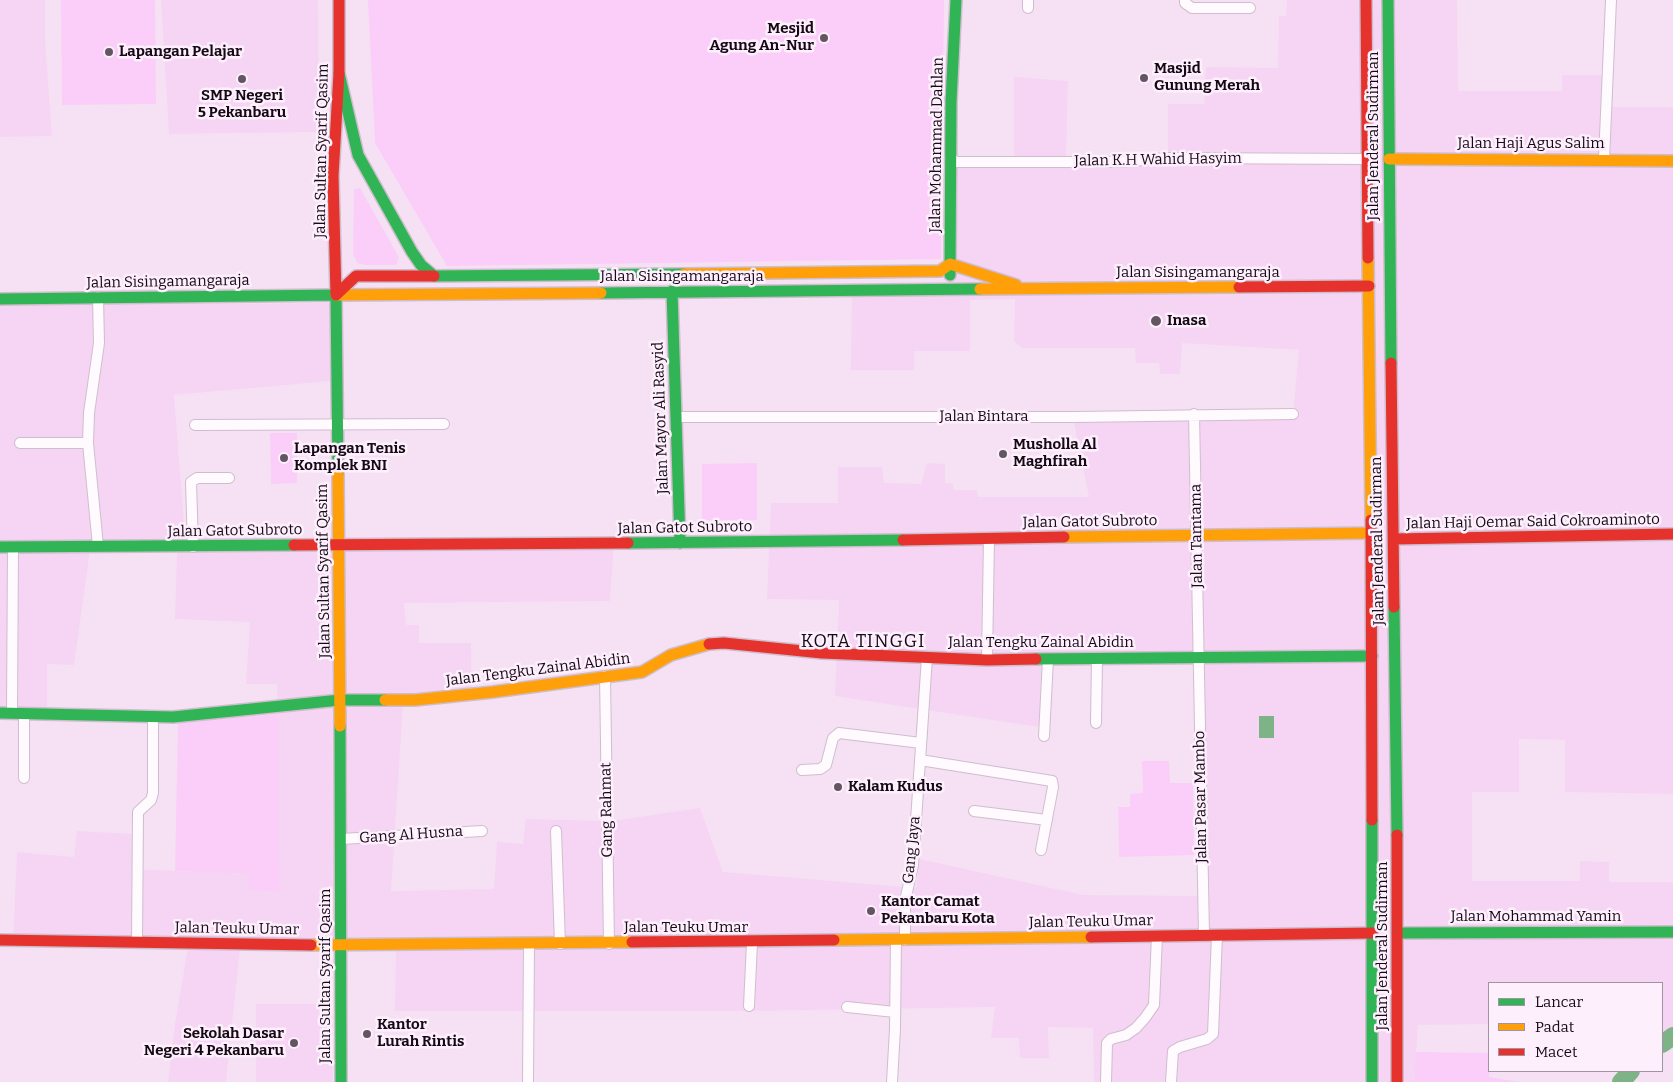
<!DOCTYPE html>
<html>
<head>
<meta charset="utf-8">
<style>
	body { margin:0 }
	#map { position:relative; width:1673px; height:1082px; overflow:hidden; background:#f6e1f4; font-family:Bitter,serif }
	canvas { display:block }
	.legend { position:absolute; left:1488px; top:982px; width:175px; height:90px; box-sizing:border-box; background:#feeffd; border:1px solid #a193a0; margin:0; padding:6px 9px; list-style:none; font-size:15px; color:#150915 }
	.legend li { display:flex; align-items:center; gap:10px; height:25px }
	.legend b { width:25px; border:1px solid #a193a0 }
</style>
</head>
<body>
<div id="map">
<canvas width="1673" height="1082"></canvas>
<ul class="legend">
<li><b style="height:6px;background:#30b455"></b>Lancar</li>
<li><b style="height:6px;background:#ff9f0a"></b>Padat</li>
<li><b style="height:6px;background:#e5322d"></b>Macet</li>
</ul>
</div>
<script>
const ctx = document.querySelector('canvas').getContext('2d');
ctx.lineJoin = 'round';
function fill(path, color) {
  ctx.fillStyle = color;
  ctx.fill(path, 'evenodd');
}
function toPath(rows) {
  const path = new Path2D();
  for (const r of rows) {
    path.moveTo(r[0], r[1]);
    for (let i = 2; i < r.length; i += 2) path.lineTo(r[i], r[i + 1]);
  }
  return path;
}
function strokePath(path, color, width, dash) {
  ctx.strokeStyle = color;
  ctx.lineWidth = width;
  ctx.lineCap = dash ? 'butt' : 'round';
  ctx.setLineDash(dash || []);
  ctx.stroke(path);
}
function label(font, color, halo, rows, align = 'center') {
  ctx.font = font + ' Bitter,serif';
  ctx.lineWidth = 5;
  ctx.setLineDash([]);
  ctx.textBaseline = 'middle';
  ctx.strokeStyle = halo;
  ctx.fillStyle = color;
  for (const [text, x, y, turn = 0] of rows) {
    ctx.save();
    ctx.translate(x, y);
    ctx.rotate((+turn || 0) * Math.PI / 180);
    ctx.textAlign = isNaN(turn) ? turn : align;
    if (halo) ctx.strokeText(text, 0, 0);
    ctx.fillText(text, 0, 0);
    ctx.restore();
  }
}
fill(toPath([
	[0,0,45,0,45,38,52,136,0,137],
	[161,0,318,0,319,132,169,134],
	[1287,0,1457,0,1458,91,1562,91,1562,75,1603,75,1603,107,1673,107,1673,794,1565,792,1565,740,1519,739,1519,792,1472,792,1472,881,1580,881,1580,861,1609,862,1609,882,1673,882,1673,1044,1662,1052,1662,983,1489,983,1489,1024,1418,1025,1414,1082,1094,1082,1093,1028,1048,1027,1049,1058,1020,1058,1019,1038,991,1038,995,1007,748,1011,395,1011,396,946,240,949,226,1082,168,1082,175,1024,188,947,13,944,17,852,74,857,77,831,133,834,133,869,251,874,279,892,277,684,246,684,250,622,175,619,177,552,90,551,74,665,47,664,47,711,0,711,0,305,329,303,330,381,174,395,186,549,614,543,610,601,404,603,406,625,419,625,419,643,471,643,472,698,403,704,391,891,494,889,497,842,523,844,526,819,612,821,700,808,723,872,916,888,920,859,1083,895,1203,896,1199,659,1049,659,1045,728,835,696,839,600,767,599,771,503,838,503,838,467,882,467,884,483,921,484,927,463,945,464,945,483,953,484,953,490,977,490,978,497,1089,497,1073,417,1293,413,1299,350,1182,343,1180,374,1160,374,1159,363,1136,363,1135,348,1022,348,1014,341,1015,299,970,300,970,351,914,351,914,370,851,370,852,290,949,290,950,158,1014,162,1014,77,1068,81,1066,162,1168,158,1168,104,1204,104,1206,67,1278,68,1279,16,1286,16],
	[256,1004,332,1004,333,1082,256,1082]
]), '#f6d5f4');
fill(toPath([
	[61,0,155,0,156,104,62,105],
	[368,0,944,0,941,259,447,266,375,143],
	[360,188,396,252,399,258,396,265,365,265,357,263,353,254,354,189],
	[270,433,297,433,297,483,271,484],
	[757,463,757,520,702,520,702,464],
	[278,714,279,892,249,889,251,874,175,871,178,722],
	[1142,761,1169,761,1170,783,1193,783,1194,855,1119,857,1118,807,1130,807,1130,794,1143,793],
	[1416,1052,1489,1053,1489,1077,1520,1082,1414,1082]
]), '#facef8');
fill(toPath([
	[1259,716,1274,716,1274,738,1259,738]
]), '#7db387');
strokePath(toPath([
	[1662,1044,1673,1036],
	[1621,1082,1631,1071]
]), '#7db387', 18);
const street = toPath([
	[1185,0,1185,3,1192,8,1250,8],
	[1028,8,1028,0],
	[950,158,957,162,1121,162,1168,158,1367,159],
	[1604,159,1611,0],
	[1194,414,1204,935],
	[676,417,1075,417,1293,414],
	[195,425,444,424],
	[20,443,88,443],
	[98,546,88,443,89,413,99,343,98,297],
	[193,547,191,482,197,478,229,478],
	[987,660,989,538],
	[605,676,609,944],
	[12,713,13,547],
	[1096,723,1097,659],
	[1044,736,1048,659],
	[920,760,1052,781,1053,787,1041,850],
	[802,770,820,769,826,765,833,738,839,733,921,743],
	[24,778,24,714],
	[974,811,1047,820],
	[556,831,560,944],
	[341,839,482,831],
	[905,940,905,901,913,865,927,657],
	[137,941,138,812,151,800,153,793,153,717],
	[749,1006,752,943],
	[847,1007,895,1012],
	[528,1082,529,944],
	[892,1082,895,1029,896,939],
	[1106,1082,1107,1043,1111,1039,1126,1035,1136,1028,1145,1018,1154,1005,1157,936],
	[1171,1082,1173,1051,1180,1047,1207,1039,1213,1034,1217,935]
]);
const fast = toPath([
	[1388,0,1391,363],
	[339,73,358,155,412,252,421,265,434,276,684,274],
	[950,275,951,102,956,0],
	[672,291,680,543],
	[601,293,980,289],
	[0,299,336,295,338,474],
	[628,543,903,540],
	[0,547,294,545],
	[1394,607,1397,835],
	[1036,659,1372,656],
	[0,713,173,717,340,700,385,700],
	[340,726,341,1082],
	[1372,820,1372,1082],
	[1399,933,1673,932]
]);
const slow = toPath([
	[1389,159,1673,161],
	[1368,258,1371,520],
	[684,274,940,271,950,264,1016,285],
	[980,289,1239,287],
	[336,295,601,293],
	[338,474,340,726],
	[1064,537,1371,533],
	[385,700,415,700,493,692,642,672,671,655,709,644],
	[834,940,1091,937],
	[311,945,632,942]
]);
const jam = toPath([
	[1366,0,1368,258],
	[1239,287,1369,286],
	[336,295,333,176,339,73,339,0],
	[336,295,356,276,434,276],
	[1391,363,1394,607],
	[1371,520,1372,820],
	[1394,539,1673,534],
	[903,540,1064,537],
	[294,545,628,543],
	[709,644,724,643,822,653,987,660,1036,659],
	[1091,937,1373,933],
	[0,940,311,945],
	[632,942,834,940],
	[1397,1082,1397,835]
]);
strokePath(street, '#cebecd', 12);
strokePath(fast, '#cebecd', 14);
strokePath(slow, '#cebecd', 14);
strokePath(jam, '#cebecd', 14);
strokePath(street, '#fefafd', 10);
strokePath(fast, '#30b455', 11);
strokePath(slow, '#ff9f0a', 11);
strokePath(jam, '#e5322d', 11);
for (const [x, y, r, color] of [
	[824,38,5,"#645563"],
	[109,52,5,"#645563"],
	[1144,78,5,"#645563"],
	[242,79,5,"#645563"],
	[1156,321,6,"#645563"],
	[1003,454,5,"#645563"],
	[284,458,5,"#645563"],
	[838,787,5,"#645563"],
	[871,911,5,"#645563"],
	[367,1034,5,"#645563"],
	[294,1043,5,"#645563"]
]) {
  const dot = new Path2D();
  dot.arc(x, y, r, 0, 2 * Math.PI);
  ctx.fillStyle = color;
  ctx.fill(dot);
  strokePath(dot, '#feeffd', 2);
}
label('bold 15px', '#150915', '#feeffd', [
	["Mesjid",814,29,"right"],
	["Agung An-Nur",814,46,"right"],
	["Lapangan Pelajar",119,52],
	["Masjid",1154,69],
	["Gunung Merah",1154,86],
	["SMP Negeri",242,96,"center"],
	["5 Pekanbaru",242,113,"center"],
	["Inasa",1167,321],
	["Musholla Al",1013,445],
	["Maghfirah",1013,462],
	["Lapangan Tenis",294,449],
	["Komplek BNI",294,466],
	["Kalam Kudus",848,787],
	["Kantor Camat",881,902],
	["Pekanbaru Kota",881,919],
	["Kantor",377,1025],
	["Lurah Rintis",377,1042],
	["Sekolah Dasar",284,1034,"right"],
	["Negeri 4 Pekanbaru",284,1051,"right"]
], 'left');
label('15px', '#150915', '#feeffd', [
	["Jalan Jenderal Sudirman",1374,136,-90],
	["Jalan Haji Agus Salim",1531,144],
	["Jalan Mohammad Dahlan",937,145,-89],
	["Jalan Sultan Syarif Qasim",322,151,-89],
	["Jalan K.H Wahid Hasyim",1158,160,-1],
	["Jalan Sisingamangaraja",1198,273],
	["Jalan Sisingamangaraja",682,277],
	["Jalan Sisingamangaraja",168,282,-1],
	["Jalan Bintara",984,417],
	["Jalan Mayor Ali Rasyid",661,418,-92],
	["Jalan Gatot Subroto",1090,522,-1],
	["Jalan Haji Oemar Said Cokroaminoto",1533,522,-1],
	["Jalan Gatot Subroto",685,528,-1],
	["Jalan Gatot Subroto",235,531,-1],
	["Jalan Tamtama",1197,536,-91],
	["Jalan Jenderal Sudirman",1378,541,-91],
	["Jalan Sultan Syarif Qasim",324,571,-91],
	["Jalan Tengku Zainal Abidin",1041,643],
	["Jalan Tengku Zainal Abidin",538,670,-7],
	["Jalan Pasar Mambo",1201,797,-91],
	["Gang Rahmat",607,810,-91],
	["Gang Al Husna",411,835,-4],
	["Gang Jaya",912,850,-84],
	["Jalan Mohammad Yamin",1536,917],
	["Jalan Teuku Umar",1091,922,-1],
	["Jalan Teuku Umar",686,928],
	["Jalan Teuku Umar",237,929,1],
	["Jalan Jenderal Sudirman",1383,946,-90],
	["Jalan Sultan Syarif Qasim",326,976,-90]
]);
ctx.letterSpacing = '1px';
label('18px', '#150915', '#feeffd', [
	["KOTA TINGGI",863,642]
]);
ctx.letterSpacing = '0px';
</script>
</body>
</html>
